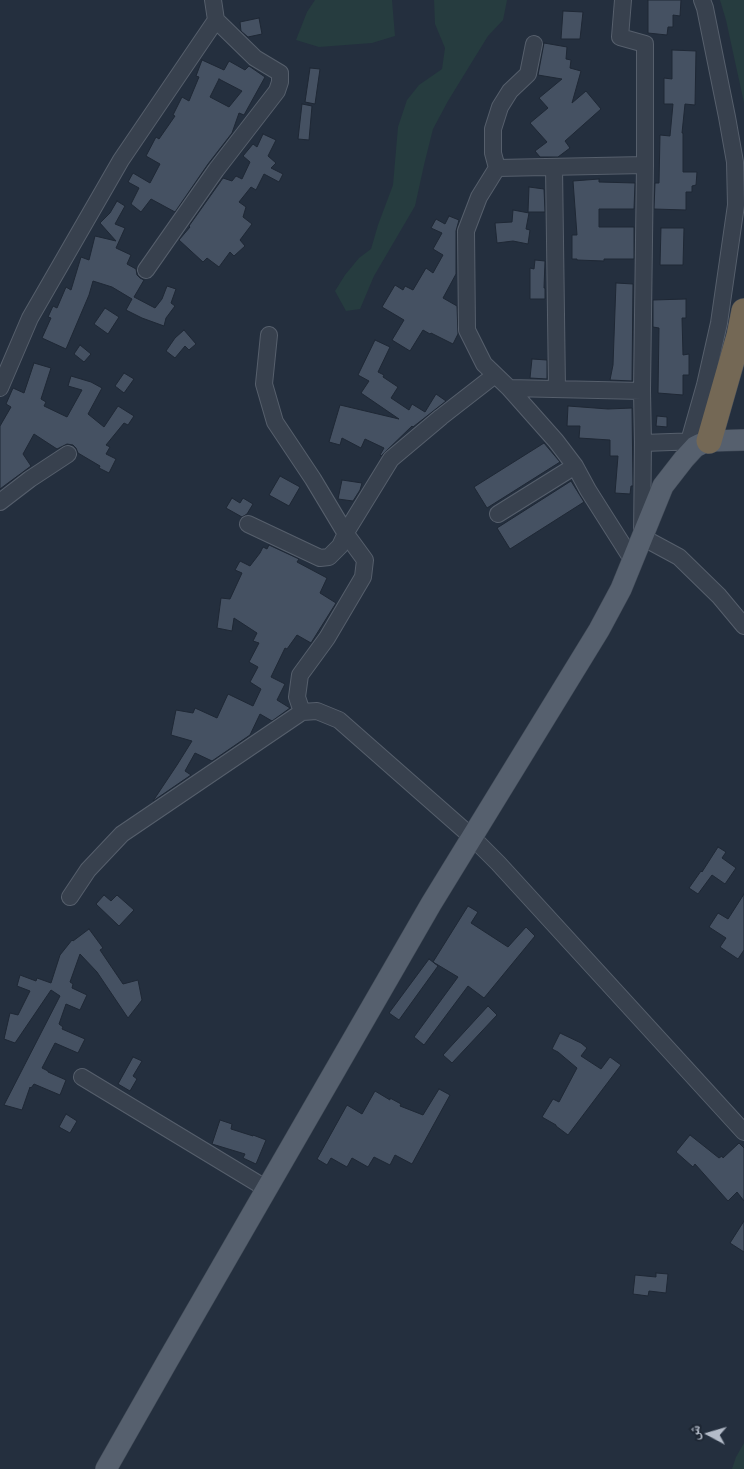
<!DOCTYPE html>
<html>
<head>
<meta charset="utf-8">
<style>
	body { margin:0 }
	#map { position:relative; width:744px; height:1469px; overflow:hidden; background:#242f3e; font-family:"Golos Text","Noto Naskh Arabic",sans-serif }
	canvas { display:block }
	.north { position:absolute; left:684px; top:1409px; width:50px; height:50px; -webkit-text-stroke:4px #1d2633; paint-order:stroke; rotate:276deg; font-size:14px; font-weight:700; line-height:20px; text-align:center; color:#b4bcc9 }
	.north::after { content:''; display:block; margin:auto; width:18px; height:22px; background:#b4bcc9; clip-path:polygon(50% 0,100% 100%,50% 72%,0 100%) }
</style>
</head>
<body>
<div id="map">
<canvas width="744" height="1469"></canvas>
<div class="north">ش</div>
</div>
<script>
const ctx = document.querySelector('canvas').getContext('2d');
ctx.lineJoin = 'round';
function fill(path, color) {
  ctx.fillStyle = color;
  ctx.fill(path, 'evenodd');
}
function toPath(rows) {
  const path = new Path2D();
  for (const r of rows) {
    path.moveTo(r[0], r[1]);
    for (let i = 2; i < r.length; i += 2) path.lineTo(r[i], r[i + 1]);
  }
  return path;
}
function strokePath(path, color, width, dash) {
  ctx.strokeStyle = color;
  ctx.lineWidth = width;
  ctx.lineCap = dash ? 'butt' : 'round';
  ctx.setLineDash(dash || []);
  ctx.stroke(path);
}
fill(toPath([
	[315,0,392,0,395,36,372,43,319,47,296,40,307,12],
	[434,0,507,0,503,20,488,36,475,57,448,101,433,129,424,165,415,206,374,276,360,309,346,311,335,291,345,275,359,258,371,249,378,225,393,185,398,127,407,100,419,85,442,69,445,48,435,24],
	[720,0,744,0,744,103,726,20],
	[744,1443,744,1469,732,1469,736,1457]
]), '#263c3f');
const building = toPath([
	[648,0,681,0,680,16,673,15,673,27,668,27,667,35,648,33,648,0],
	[563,11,583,12,580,39,561,39,563,11],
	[259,18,262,34,248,37,241,31,240,22,259,18],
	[544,43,567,47,566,59,571,60,570,68,581,71,572,103,586,91,601,109,565,141,570,148,558,157,540,157,535,151,547,142,530,123,548,108,539,98,562,79,538,75,544,43],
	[672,50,696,51,695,105,685,104,682,133,683,133,683,172,697,172,696,185,692,186,692,192,686,192,686,210,654,209,655,183,659,183,660,135,670,136,673,104,664,104,664,78,672,79,672,50],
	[202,60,224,70,229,61,245,70,249,66,265,77,244,115,239,113,232,133,208,164,175,212,151,199,141,212,131,204,139,188,128,182,133,173,150,183,160,164,146,156,156,137,159,139,175,116,173,115,182,97,189,101,199,77,196,76,202,60],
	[219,79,242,91,229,107,210,97,219,79],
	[310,68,320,69,315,104,305,102,310,68],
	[302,104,312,106,309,140,298,139,302,104],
	[263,134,276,140,268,156,276,163,271,168,283,174,279,182,264,174,256,190,251,187,239,202,246,207,243,217,252,224,240,240,245,246,234,256,230,252,219,267,207,258,203,262,179,240,190,227,189,226,223,178,232,181,236,176,242,179,250,162,243,156,253,144,257,147,263,134],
	[599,179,599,182,635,183,634,209,599,209,599,227,634,227,634,259,604,259,604,261,577,260,577,259,572,259,572,235,577,235,573,181,599,179],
	[529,187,544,189,545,212,528,212,529,187],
	[117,201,125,206,115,224,125,228,116,248,131,255,127,264,136,269,137,275,140,278,144,280,134,297,155,308,162,299,167,286,176,289,171,303,175,306,166,318,164,326,142,318,126,310,132,299,112,287,93,281,89,295,66,349,42,338,51,318,48,317,53,306,57,308,66,287,71,290,81,257,89,260,95,236,116,241,100,223,110,213,117,201],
	[513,210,529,213,526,229,530,230,528,244,513,241,497,243,495,223,512,222,513,210],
	[449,216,459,220,456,231,456,274,443,298,457,306,458,334,453,344,431,333,430,334,423,330,410,351,392,340,404,320,382,307,395,285,403,290,405,286,413,290,426,268,433,273,443,255,433,249,442,233,431,228,436,219,445,224,449,216],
	[661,228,684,228,683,265,660,265,661,228],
	[535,260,545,261,544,288,545,288,545,299,530,299,530,268,534,269,535,260],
	[616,283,633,284,632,381,610,380,613,365,616,283],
	[686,299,686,318,682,318,683,355,689,354,689,375,683,375,683,395,658,393,659,328,653,327,653,300,686,299],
	[105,308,119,317,108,334,94,324,105,308],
	[184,330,196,344,189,350,185,346,175,358,166,351,175,338,184,330],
	[375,340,390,347,378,372,384,375,383,377,398,387,391,398,409,410,412,404,425,412,436,394,446,401,413,427,412,426,381,456,380,455,384,448,365,439,361,448,342,438,340,445,329,442,340,405,399,419,361,393,369,381,358,375,375,340],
	[80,345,91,354,84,362,74,354,80,345],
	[532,359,547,360,547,379,530,378,532,359],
	[34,363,51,368,41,399,46,402,44,406,67,417,82,390,68,386,71,376,91,382,102,388,88,414,104,427,118,406,134,416,128,425,124,423,106,445,110,447,106,454,116,459,109,473,99,468,100,466,78,453,76,448,73,445,67,444,57,449,34,434,23,454,31,466,0,489,0,426,11,407,6,404,13,388,24,393,34,363],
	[124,373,134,379,124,393,115,386,124,373],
	[568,406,608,409,632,408,633,486,631,486,630,494,615,493,618,456,610,456,610,440,579,438,580,426,567,426,568,406],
	[657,416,667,417,667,427,656,426,657,416],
	[544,443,560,462,487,508,474,487,544,443],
	[280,476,300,487,289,506,269,495,280,476],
	[342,480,362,483,360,490,353,501,338,499,342,480],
	[571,481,584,502,510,549,497,528,571,481],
	[232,498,240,503,243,498,253,504,247,514,242,517,226,508,232,498],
	[269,545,299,559,297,562,327,578,320,593,336,603,311,643,297,635,287,649,285,648,271,677,285,684,277,700,290,708,272,721,260,714,250,735,212,761,195,753,185,771,191,775,153,801,177,765,192,741,171,735,176,710,193,713,195,708,217,718,228,694,253,706,261,689,250,682,258,667,249,662,259,643,253,641,257,633,234,618,232,631,217,628,221,598,230,599,242,573,235,570,240,561,250,566,260,553,263,547,267,549,269,545],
	[718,847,726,852,722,858,736,868,725,884,712,875,698,894,689,888,701,871,702,872,718,847],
	[744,894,744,950,738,959,720,947,726,938,709,927,718,913,728,919,744,894],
	[104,895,111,901,117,895,134,910,119,926,96,904,104,895],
	[468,906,478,912,471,923,508,947,526,927,535,936,484,998,468,986,424,1045,414,1037,458,977,433,962,468,906],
	[89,929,103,948,100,950,123,984,138,980,142,1000,128,1018,97,972,80,954,70,982,73,984,72,988,87,995,80,1010,66,1004,59,1024,63,1027,62,1029,85,1039,78,1053,55,1043,42,1068,48,1071,48,1072,66,1080,60,1095,34,1084,31,1088,30,1087,22,1110,4,1105,60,996,51,990,15,1043,4,1039,10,1013,18,1015,30,991,17,986,20,975,36,981,37,978,51,983,60,955,72,940,73,941,89,929],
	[429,959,438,966,399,1020,389,1013,429,959],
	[488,1006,497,1015,452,1063,443,1055,488,1006],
	[560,1033,581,1043,587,1048,581,1056,601,1069,610,1057,621,1065,568,1135,556,1126,556,1125,542,1117,553,1099,559,1102,577,1068,558,1052,552,1049,560,1033],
	[133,1057,142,1061,133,1076,137,1079,130,1091,118,1084,133,1057],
	[439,1089,450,1095,412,1164,395,1155,390,1165,374,1157,368,1167,352,1158,347,1167,331,1158,327,1165,317,1159,347,1105,362,1114,375,1091,390,1100,390,1098,401,1104,400,1106,423,1115,439,1089],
	[66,1114,77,1121,70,1133,59,1127,66,1114],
	[220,1120,232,1124,231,1129,253,1136,253,1135,266,1140,256,1164,243,1158,245,1154,212,1144,220,1120],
	[690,1135,719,1158,722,1156,723,1158,739,1143,744,1148,744,1201,737,1192,728,1201,695,1164,693,1167,676,1152,690,1135],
	[744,1221,744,1252,730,1243,744,1221],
	[656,1273,668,1274,666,1293,649,1291,648,1296,633,1294,635,1275,656,1277,656,1273]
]);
fill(building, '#455162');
strokePath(building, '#1f2835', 1);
const minor = toPath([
	[623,0,620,37,645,44,645,165,642,391,643,443,642,537,679,557,719,596,744,626],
	[554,167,557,389],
	[497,168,493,153,493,129,500,107,510,91,528,74,534,44],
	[146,270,216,170,277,91,280,82,280,73,255,58,216,20,213,0],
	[269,335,264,384,275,422,313,479,346,534,365,560,363,577,327,638,300,675,297,697,302,712],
	[0,388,30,318,121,160,216,20],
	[509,388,556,441,575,466,588,490,633,561],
	[642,391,509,388,484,364,467,330,466,231,479,197,497,168,645,165],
	[643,443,699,441],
	[684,459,705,385,719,323,736,205,735,162,727,117,705,8,702,0],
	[0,502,30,479,68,454],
	[498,514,575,466],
	[248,524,320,558,329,557,340,546,348,529,391,459,441,417,495,375],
	[70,897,88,870,122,834,302,712,317,711,339,720,472,837,498,863,744,1132],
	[82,1077,267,1189]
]);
const major = toPath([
	[106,1469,168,1360,431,904,599,630,621,589,663,486,684,459,695,447,701,444,709,441,744,440]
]);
const highway = toPath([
	[709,441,739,336,744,311]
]);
strokePath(minor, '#565f6c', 18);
strokePath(major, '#414a57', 22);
strokePath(highway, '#434c59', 26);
strokePath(minor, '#38414e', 16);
strokePath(major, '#56606e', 21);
strokePath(highway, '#746855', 25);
</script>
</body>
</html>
